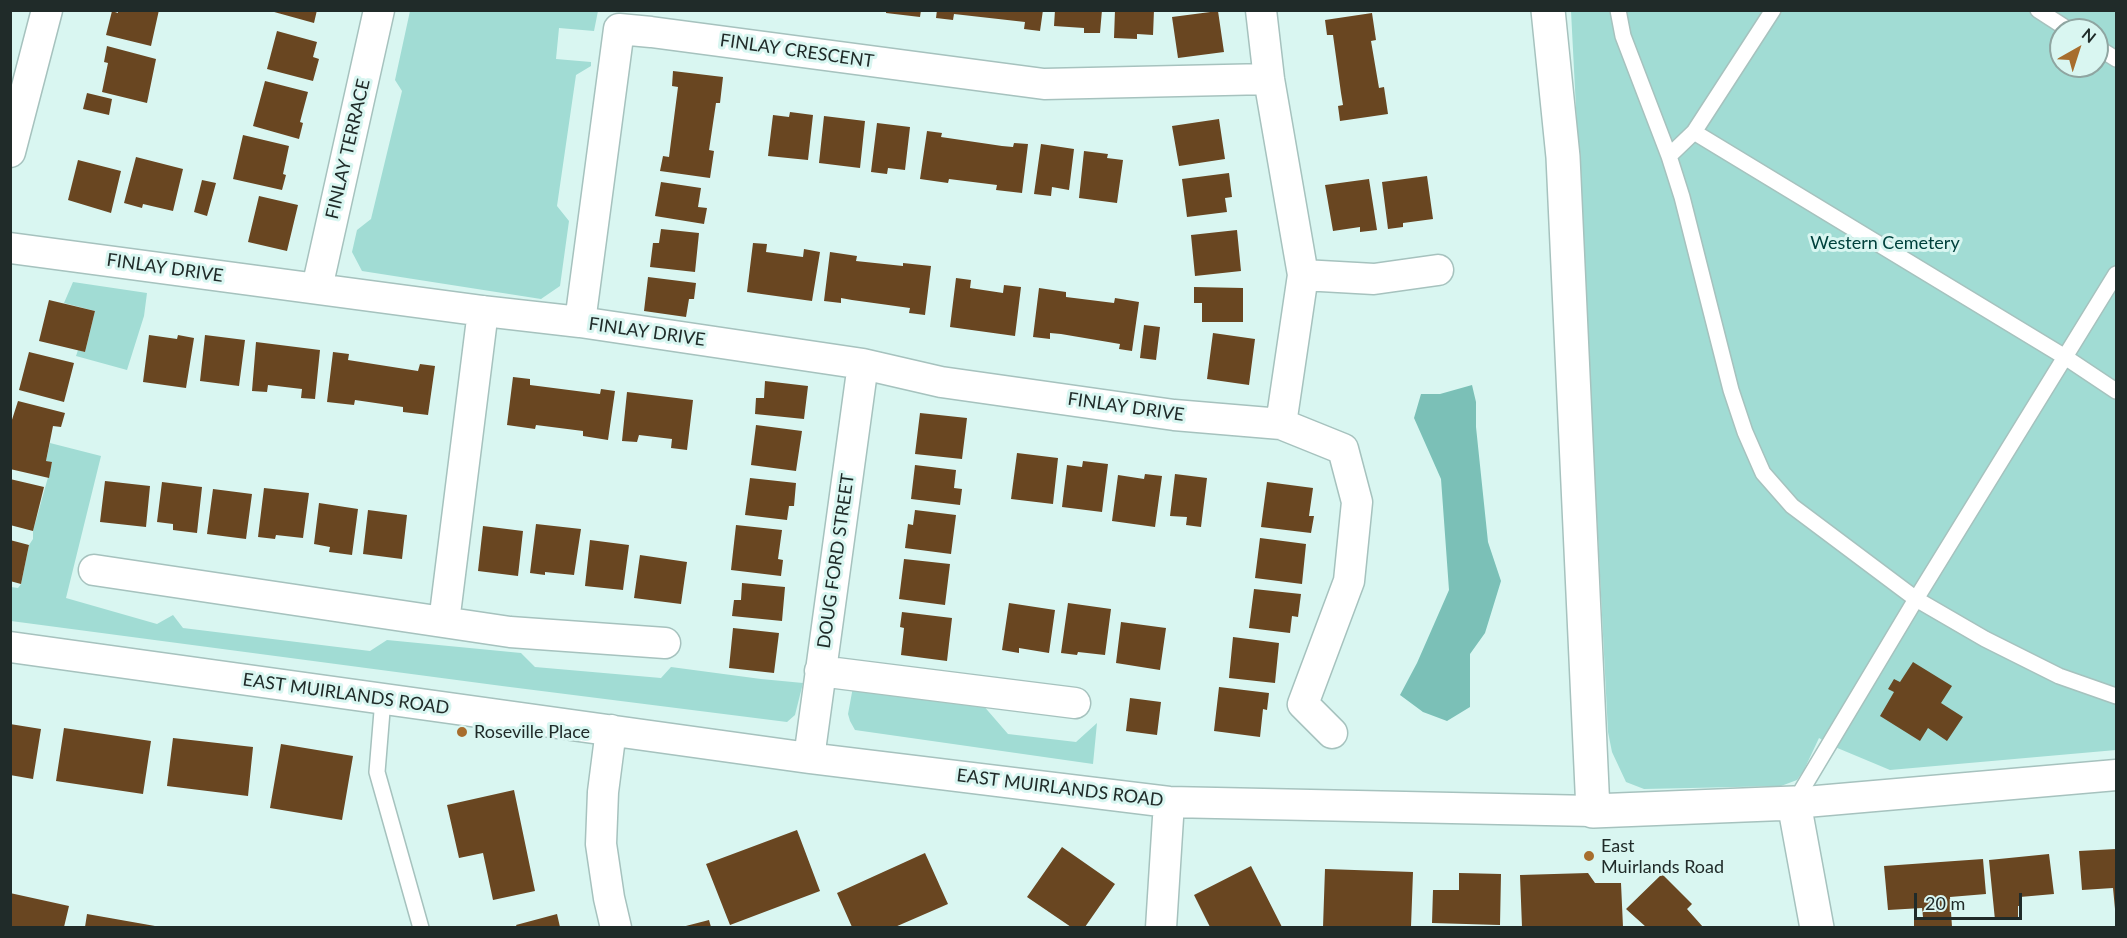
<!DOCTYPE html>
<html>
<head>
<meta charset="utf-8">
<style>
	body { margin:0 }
	#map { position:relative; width:2127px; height:938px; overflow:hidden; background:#d9f6f1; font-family:Lato,sans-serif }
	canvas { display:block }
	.frame { position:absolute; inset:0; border:12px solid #202b29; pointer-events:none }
	.north { position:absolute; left:2049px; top:18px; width:60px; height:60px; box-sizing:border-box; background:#d9f6f1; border:2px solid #8fa5a1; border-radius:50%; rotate:39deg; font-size:16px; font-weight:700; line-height:24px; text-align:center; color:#202b29 }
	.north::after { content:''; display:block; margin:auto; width:21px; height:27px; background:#a76d2d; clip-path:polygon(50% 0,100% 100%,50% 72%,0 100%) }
	.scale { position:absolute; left:1914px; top:893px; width:108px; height:27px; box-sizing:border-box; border:3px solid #202b29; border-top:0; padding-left:8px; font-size:18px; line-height:21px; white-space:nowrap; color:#202b29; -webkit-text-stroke:4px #d9f6f1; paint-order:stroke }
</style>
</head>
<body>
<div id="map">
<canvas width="2127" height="938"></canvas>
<div class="frame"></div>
<div class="north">N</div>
<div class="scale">20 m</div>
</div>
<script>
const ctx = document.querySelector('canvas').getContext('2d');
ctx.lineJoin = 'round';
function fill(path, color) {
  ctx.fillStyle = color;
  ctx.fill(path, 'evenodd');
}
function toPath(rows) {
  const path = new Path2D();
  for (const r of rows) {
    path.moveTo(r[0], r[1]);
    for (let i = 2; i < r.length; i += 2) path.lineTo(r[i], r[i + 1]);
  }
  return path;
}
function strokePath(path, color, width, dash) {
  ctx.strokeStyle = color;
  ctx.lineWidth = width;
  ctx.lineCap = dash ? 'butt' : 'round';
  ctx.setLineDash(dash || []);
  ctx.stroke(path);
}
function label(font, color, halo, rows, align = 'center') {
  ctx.font = font + ' Lato,sans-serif';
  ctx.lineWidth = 6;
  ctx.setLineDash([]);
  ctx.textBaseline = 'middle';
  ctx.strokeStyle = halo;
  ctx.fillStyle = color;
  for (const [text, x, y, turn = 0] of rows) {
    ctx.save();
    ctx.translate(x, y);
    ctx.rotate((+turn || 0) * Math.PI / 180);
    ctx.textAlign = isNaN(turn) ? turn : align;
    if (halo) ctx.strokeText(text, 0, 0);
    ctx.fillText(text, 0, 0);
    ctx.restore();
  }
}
fill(toPath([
	[410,11,598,11,594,31,559,28,556,59,591,62,591,66,576,75,557,206,569,221,560,286,541,299,362,271,352,252,357,230,371,219,402,91,395,80],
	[1571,11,2116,11,2116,750,1890,770,1835,747,1819,738,1804,770,1797,780,1781,786,1644,789,1626,782,1612,752,1608,732],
	[2061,30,2097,30,2097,66,2061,66],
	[73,282,147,293,144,316,127,370,76,356,78,350,85,352,95,311,64,303],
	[50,443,101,456,66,598,157,624,173,615,183,628,370,651,387,640,521,653,535,667,661,678,671,667,761,679,803,683,795,715,787,722,502,686,11,621,11,587,18,588,21,584,29,545,33,539,33,531,52,463,46,461],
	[853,687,982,704,1008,734,1076,742,1097,723,1093,764,855,730,850,721,848,714]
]), '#a1dcd4');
fill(toPath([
	[1472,385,1476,402,1476,427,1488,542,1501,581,1485,633,1470,654,1470,707,1447,721,1423,712,1400,695,1417,663,1449,590,1441,479,1414,418,1421,394,1440,394]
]), '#7bc0b7');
fill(toPath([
	[118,10,159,10,151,46,106,35,112,11,118,13],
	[267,10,317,10,314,23],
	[886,10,921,10,920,17,886,13],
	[937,10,1043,10,1040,31,1024,29,1025,22,954,14,953,20,936,18],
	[1055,10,1102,10,1100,33,1084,33,1084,28,1054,26],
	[1115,10,1154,10,1153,35,1137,34,1137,39,1114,38],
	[1218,11,1224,52,1178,58,1172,17],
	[1372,13,1376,40,1371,41,1379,88,1384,87,1388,114,1340,121,1338,106,1343,105,1341,93,1333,35,1327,35,1325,20],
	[277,31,317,42,313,57,319,59,313,81,267,69],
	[107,46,156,59,147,103,102,92,108,63,104,62],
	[673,71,723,77,720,103,716,103,709,150,714,151,710,178,660,171,663,156,669,157,678,87,672,86],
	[265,81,308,92,300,122,303,123,299,139,253,126],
	[87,93,112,99,109,115,83,109],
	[790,112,813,115,808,160,768,156,773,115,789,117],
	[824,116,865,121,860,168,819,163],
	[1219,119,1225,159,1179,166,1172,126],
	[877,123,910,127,905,170,888,168,887,174,871,172],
	[927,131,942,133,941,137,1002,146,1013,147,1014,143,1028,144,1022,193,996,190,997,185,949,179,948,183,920,179],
	[243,135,289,146,283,174,286,175,282,190,233,179],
	[1041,144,1074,149,1069,190,1052,187,1051,196,1034,194],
	[1084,151,1108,154,1107,158,1123,160,1117,203,1079,198],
	[136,157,183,169,173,211,143,204,142,208,124,203],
	[78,160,121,171,111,213,68,200],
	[1229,173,1232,197,1225,198,1227,212,1187,217,1182,179],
	[1427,176,1433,219,1403,223,1403,227,1388,229,1382,182],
	[1369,179,1377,230,1360,232,1360,227,1333,231,1325,185],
	[202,180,216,183,207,216,194,212],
	[661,182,701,188,698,207,707,208,704,224,655,216],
	[259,196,298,205,287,251,248,242],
	[661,229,699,233,695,272,650,267,653,243,659,243],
	[1237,230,1241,271,1195,276,1191,235],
	[753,243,767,244,766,252,803,257,804,249,820,252,812,301,747,292],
	[830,252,857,256,856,261,903,266,903,263,931,266,925,315,909,313,910,308,852,300,841,298,841,303,824,301],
	[648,277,696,283,694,299,689,299,686,317,644,311],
	[956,278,971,280,970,288,1003,293,1004,285,1021,287,1015,336,950,327],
	[1194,287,1243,288,1243,322,1202,322,1202,303,1194,303],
	[1039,288,1066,292,1066,297,1114,303,1115,298,1139,302,1132,351,1119,349,1120,344,1061,334,1050,333,1050,339,1033,337],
	[49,300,95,311,85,352,39,341],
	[1144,325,1160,327,1156,360,1140,358],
	[1213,333,1255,339,1249,385,1207,379],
	[149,335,177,339,178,335,194,338,186,388,143,382],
	[205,335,245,340,239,386,200,381],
	[256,342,320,350,315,399,301,398,302,389,268,385,267,392,252,391],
	[29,352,74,363,64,402,19,390],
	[333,352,349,354,348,360,418,371,420,364,435,366,428,415,403,412,403,407,355,400,354,405,327,402],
	[513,377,530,379,530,385,600,394,601,389,615,391,608,440,583,436,583,431,536,425,535,429,507,425],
	[765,381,808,386,804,419,755,414,756,398,764,398],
	[627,392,693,400,687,450,671,448,672,439,639,435,637,442,622,441],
	[18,401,65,413,61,427,53,426,46,461,52,462,49,478,10,469,10,426],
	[920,413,967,418,962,459,915,454],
	[756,425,802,431,796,471,751,465],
	[1017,453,1058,458,1053,504,1011,499],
	[1083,461,1108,464,1102,512,1062,507,1067,465,1082,467],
	[915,465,956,470,954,488,962,489,960,505,911,499],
	[1145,474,1162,476,1155,527,1112,521,1118,475,1144,479],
	[1175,474,1207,478,1201,527,1186,525,1187,517,1170,516],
	[750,478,796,483,794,506,789,506,787,520,745,515],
	[10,479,44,487,33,531,10,525],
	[105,481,150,486,146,527,100,522],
	[162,482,202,487,197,533,173,530,173,524,157,522],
	[1267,482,1313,488,1309,516,1314,516,1311,533,1261,527],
	[264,488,309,493,303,538,276,535,275,539,258,537],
	[213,489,252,494,246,539,207,534],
	[319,503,358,509,352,555,329,552,330,547,314,544],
	[368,510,407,515,402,559,363,554],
	[915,510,956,515,951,554,905,548,908,524,913,525],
	[536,524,581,529,574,575,545,572,545,575,530,573],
	[736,525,782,530,778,559,783,560,781,576,731,570],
	[483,526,523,531,518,576,478,571],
	[1260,538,1306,544,1302,584,1255,578],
	[10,540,29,545,21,584,10,581],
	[590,540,629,545,623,590,585,586],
	[640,555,687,562,681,604,634,598],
	[904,559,950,564,945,605,899,599],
	[742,583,785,587,782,621,732,616,734,600,741,600],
	[1254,589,1301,594,1298,617,1292,616,1290,633,1249,628],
	[1009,603,1055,610,1049,653,1019,648,1019,653,1002,650],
	[1068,603,1111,609,1105,655,1078,652,1077,655,1061,653],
	[902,612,952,618,947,661,901,655,904,628,900,627],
	[1121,622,1166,628,1160,670,1116,663],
	[733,628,779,633,774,673,729,668],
	[1233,637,1279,643,1275,683,1229,678],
	[1913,662,1952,686,1941,703,1963,717,1947,741,1928,728,1920,741,1880,716,1894,692,1888,689,1894,679,1900,682],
	[1219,687,1269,693,1267,710,1263,709,1260,737,1214,731],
	[1130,698,1161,702,1157,735,1126,731],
	[10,724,41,729,33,779,10,775],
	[64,728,151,741,143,794,56,781],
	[173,738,253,747,248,796,167,786],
	[281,744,353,756,342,820,270,808],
	[514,790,535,891,493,900,483,853,459,858,447,805],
	[797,830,820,891,730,925,706,864],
	[1062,847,1115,884,1085,927,1071,927,1027,897],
	[2116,849,2116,909,2115,909,2113,888,2082,890,2079,851],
	[925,853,948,904,895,927,852,927,837,893],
	[2049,854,2054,894,2020,897,2021,906,2018,906,2018,918,1995,920,1989,860],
	[1983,859,1986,894,1950,897,1952,927,1914,927,1914,918,1923,917,1922,908,1888,910,1884,866],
	[1251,866,1282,927,1210,927,1194,895],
	[1325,869,1413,872,1411,927,1323,927],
	[1459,873,1501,874,1500,925,1432,923,1433,890,1459,890],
	[1588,873,1595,883,1621,883,1623,927,1522,927,1520,875],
	[1662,874,1692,904,1687,909,1703,927,1646,927,1626,909],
	[10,893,69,906,64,927,10,927],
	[87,914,155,926,155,927,85,927],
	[557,914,560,927,517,927,516,925],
	[709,920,711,927,682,927]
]), '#694621');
const service = toPath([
	[1618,10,1623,36,1669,156,1682,197,1731,390,1745,432,1763,473,1792,506,1916,599,1985,639,2059,676,2116,696],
	[2038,10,2069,30],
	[2097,47,2116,59],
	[1694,132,2065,357,2116,391],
	[1669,156,1694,132,1773,10],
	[383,699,377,772,421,928],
	[1794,803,1916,599,2116,274]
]);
const minor = toPath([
	[10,152,47,10],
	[10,248,483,311,580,322,863,364,941,382,1174,415,1281,424,1303,275,1269,79,1261,10],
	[1303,275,1374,279,1438,270],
	[317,288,379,10],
	[580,322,619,29,651,32,1044,84,1269,79],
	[1281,424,1343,449,1357,502,1349,581,1303,704,1332,733],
	[94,570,510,632,665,643],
	[444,622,483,311],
	[10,647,809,758,1169,802,1593,811],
	[820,671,1075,703],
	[611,730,603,792,601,844,609,898,616,928],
	[809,758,863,364],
	[1794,803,2116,775],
	[1161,928,1169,802]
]);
const tertiary = toPath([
	[1548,10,1563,157,1593,811,1794,803,1817,928]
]);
strokePath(service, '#a6c2be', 18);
strokePath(minor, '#a6c2be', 33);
strokePath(tertiary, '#a6c2be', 36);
strokePath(service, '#fff', 15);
strokePath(minor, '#fff', 30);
strokePath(tertiary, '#fff', 33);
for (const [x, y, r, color] of [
	[462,732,6,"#a76d2d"],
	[1589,856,6,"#a76d2d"]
]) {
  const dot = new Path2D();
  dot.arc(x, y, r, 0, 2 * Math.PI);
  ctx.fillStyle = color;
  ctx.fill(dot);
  strokePath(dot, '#d9f6f1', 2);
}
label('18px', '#202b29', '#d9f6f1', [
	["FINLAY CRESCENT",797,51,8],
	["FINLAY TERRACE",348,149,-77],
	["FINLAY DRIVE",165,268,8],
	["FINLAY DRIVE",647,332,8],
	["FINLAY DRIVE",1126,407,8],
	["DOUG FORD STREET",836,561,-82],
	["EAST MUIRLANDS ROAD",346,694,8],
	["EAST MUIRLANDS ROAD",1060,788,7]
]);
label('18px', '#00413c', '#d9f6f1', [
	["Western Cemetery",1885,243]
]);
label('18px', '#202b29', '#d9f6f1', [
	["Roseville Place",474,732],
	["East",1601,846],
	["Muirlands Road",1601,867]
], 'left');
</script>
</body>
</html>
